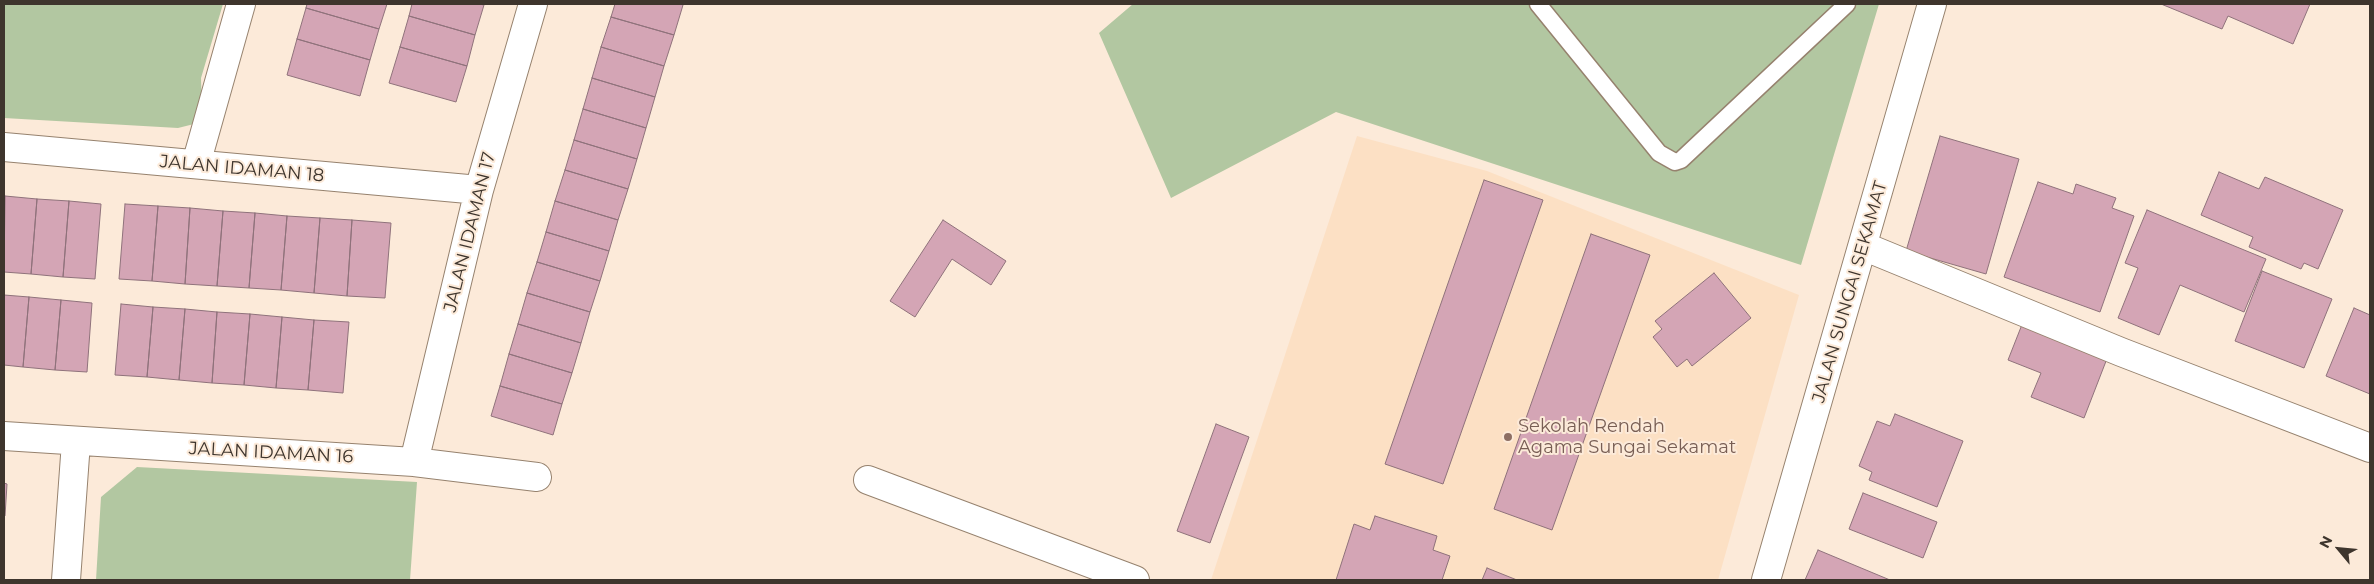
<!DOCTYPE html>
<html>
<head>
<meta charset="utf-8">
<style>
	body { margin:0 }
	#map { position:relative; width:2374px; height:584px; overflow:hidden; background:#fcead9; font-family:Montserrat,sans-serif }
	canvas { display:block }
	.frame { position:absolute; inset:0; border:5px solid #3e352d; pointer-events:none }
	.north { position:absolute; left:2314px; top:524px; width:50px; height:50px; -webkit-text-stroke:4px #fcead9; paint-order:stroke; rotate:298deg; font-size:14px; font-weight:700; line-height:20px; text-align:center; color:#3e352d }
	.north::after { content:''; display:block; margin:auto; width:18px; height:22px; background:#3e352d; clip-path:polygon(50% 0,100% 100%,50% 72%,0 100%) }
</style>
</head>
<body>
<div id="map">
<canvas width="2374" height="584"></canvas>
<div class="frame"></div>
<div class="north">N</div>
</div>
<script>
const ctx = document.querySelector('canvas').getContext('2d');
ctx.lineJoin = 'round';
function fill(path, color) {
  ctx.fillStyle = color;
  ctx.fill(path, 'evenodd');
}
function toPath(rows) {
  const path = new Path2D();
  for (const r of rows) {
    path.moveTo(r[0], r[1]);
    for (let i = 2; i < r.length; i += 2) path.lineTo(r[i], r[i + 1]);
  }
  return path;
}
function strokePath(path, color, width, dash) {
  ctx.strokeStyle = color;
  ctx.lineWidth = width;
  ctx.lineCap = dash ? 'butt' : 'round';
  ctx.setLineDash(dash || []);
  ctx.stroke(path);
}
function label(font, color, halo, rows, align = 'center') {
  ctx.font = font + ' Montserrat,sans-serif';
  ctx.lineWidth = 4;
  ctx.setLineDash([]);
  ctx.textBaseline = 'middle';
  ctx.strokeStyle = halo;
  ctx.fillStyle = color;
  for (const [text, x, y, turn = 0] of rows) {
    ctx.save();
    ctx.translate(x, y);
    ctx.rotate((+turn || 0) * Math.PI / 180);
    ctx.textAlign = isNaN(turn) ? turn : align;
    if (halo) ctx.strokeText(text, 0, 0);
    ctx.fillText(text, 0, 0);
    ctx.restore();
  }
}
fill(toPath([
	[1357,136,1487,171,1799,295,1718,580,1211,580]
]), '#fce0c4');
fill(toPath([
	[4,4,223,4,201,78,202,113,194,124,178,128,4,118],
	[1133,4,1879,4,1801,265,1336,112,1171,198,1099,33],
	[137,467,417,482,410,580,96,580,101,497]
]), '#b2c7a1');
const building = toPath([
	[307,4,387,4,379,29,306,8,307,4],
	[412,4,479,4,484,5,475,35,409,16,412,4],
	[615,4,680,4,683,5,674,35,611,17,615,4],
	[2161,4,2310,4,2293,44,2228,16,2222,29,2161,4],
	[306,8,379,29,370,60,297,39,306,8],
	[409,16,475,35,467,66,400,47,409,16],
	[611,17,674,35,664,66,601,47,611,17],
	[297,39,370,60,360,96,287,75,297,39],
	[400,47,467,66,456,102,389,83,400,47],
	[601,47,664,66,655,97,592,78,601,47],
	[592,78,655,97,646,128,583,109,592,78],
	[583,109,646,128,637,159,574,140,583,109],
	[1940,136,2019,159,1986,274,1906,251,1940,136],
	[574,140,637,159,628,189,565,170,574,140],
	[565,170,628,189,618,220,555,201,565,170],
	[2219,172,2259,189,2265,177,2343,210,2318,269,2304,263,2301,269,2249,247,2253,237,2201,215,2219,172],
	[1484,180,1543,200,1443,484,1385,464,1484,180],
	[2038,182,2073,194,2076,184,2116,198,2112,208,2134,216,2100,312,2004,277,2038,182],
	[5,196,37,199,31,274,4,272,5,196],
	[37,199,69,201,63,277,31,274,37,199],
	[69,201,101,204,95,279,63,277,69,201],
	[555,201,618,220,609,251,546,232,555,201],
	[125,204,158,206,152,281,119,279,125,204],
	[158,206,190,208,185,284,152,281,158,206],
	[190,208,223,211,217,286,185,284,190,208],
	[2147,210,2266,259,2244,312,2180,285,2159,335,2118,318,2138,268,2125,263,2147,210],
	[223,211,255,213,249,288,217,286,223,211],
	[255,213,287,216,281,290,249,288,255,213],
	[287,216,320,218,314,293,281,290,287,216],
	[320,218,352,220,347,296,314,293,320,218],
	[352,220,391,223,385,298,347,296,352,220],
	[943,220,1006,261,991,285,952,259,915,317,890,301,943,220],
	[546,232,609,251,600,281,537,262,546,232],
	[1591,234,1650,255,1552,530,1494,509,1591,234],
	[537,262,600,281,590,312,527,293,537,262],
	[2262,271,2332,299,2304,368,2235,341,2262,271],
	[1714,273,1751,318,1692,366,1687,359,1677,367,1653,337,1662,329,1655,321,1714,273],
	[527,293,590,312,581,343,518,324,527,293],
	[4,295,29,297,23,367,4,365,4,295],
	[29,297,61,300,55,370,23,367,29,297],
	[61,300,92,303,87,372,55,370,61,300],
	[121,304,153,307,147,377,115,375,121,304],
	[153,307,185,309,179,380,147,377,153,307],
	[2354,308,2370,315,2370,394,2326,376,2354,308],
	[185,309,217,312,212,383,179,380,185,309],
	[217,312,250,314,244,385,212,383,217,312],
	[250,314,282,317,276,388,244,385,250,314],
	[282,317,314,320,308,390,276,388,282,317],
	[314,320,349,322,343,393,308,390,314,320],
	[2023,322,2108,356,2084,418,2031,397,2041,373,2008,360,2023,322],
	[518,324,581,343,572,373,509,354,518,324],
	[509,354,572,373,562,404,500,386,509,354],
	[500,386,562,404,553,435,491,416,500,386],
	[1895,414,1963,441,1937,507,1869,480,1872,472,1859,466,1877,421,1890,426,1895,414],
	[1216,424,1249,437,1210,543,1177,531,1216,424],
	[4,483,7,484,5,516,4,516,4,483],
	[1863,493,1937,522,1923,558,1849,529,1863,493],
	[1375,516,1437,536,1433,550,1450,556,1442,580,1336,580,1354,524,1370,530,1375,516],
	[1818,550,1890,580,1805,580,1818,550],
	[1487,568,1517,580,1482,580,1487,568]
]);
fill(building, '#d4a5b5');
strokePath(building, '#8f727b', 1);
const lane = toPath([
	[1538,4,1659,153,1675,162,1681,160,1847,4]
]);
const street = toPath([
	[4,147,479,190],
	[196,164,241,4],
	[1863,246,2121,352,2370,448],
	[4,436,414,462,537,477],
	[414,462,479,190,533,4],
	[868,480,1135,580],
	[66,580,76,442],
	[1766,580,1932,4]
]);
strokePath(lane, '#96826e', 19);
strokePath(street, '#96826e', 30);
strokePath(lane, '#fff', 16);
strokePath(street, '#fff', 28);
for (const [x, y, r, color] of [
	[1508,437,5,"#8d6e63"]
]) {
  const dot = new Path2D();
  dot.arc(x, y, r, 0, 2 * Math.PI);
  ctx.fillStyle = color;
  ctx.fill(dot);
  strokePath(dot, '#fcead9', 2);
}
label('18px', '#3e352d', '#fcead9', [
	["JALAN IDAMAN 18",242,169,5],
	["JALAN IDAMAN 17",470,232,-76],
	["JALAN SUNGAI SEKAMAT",1850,292,-74],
	["JALAN IDAMAN 16",271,453,3]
]);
label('18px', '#785e54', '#fcead9', [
	["Sekolah Rendah",1518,427],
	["Agama Sungai Sekamat",1518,448]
], 'left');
</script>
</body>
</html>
